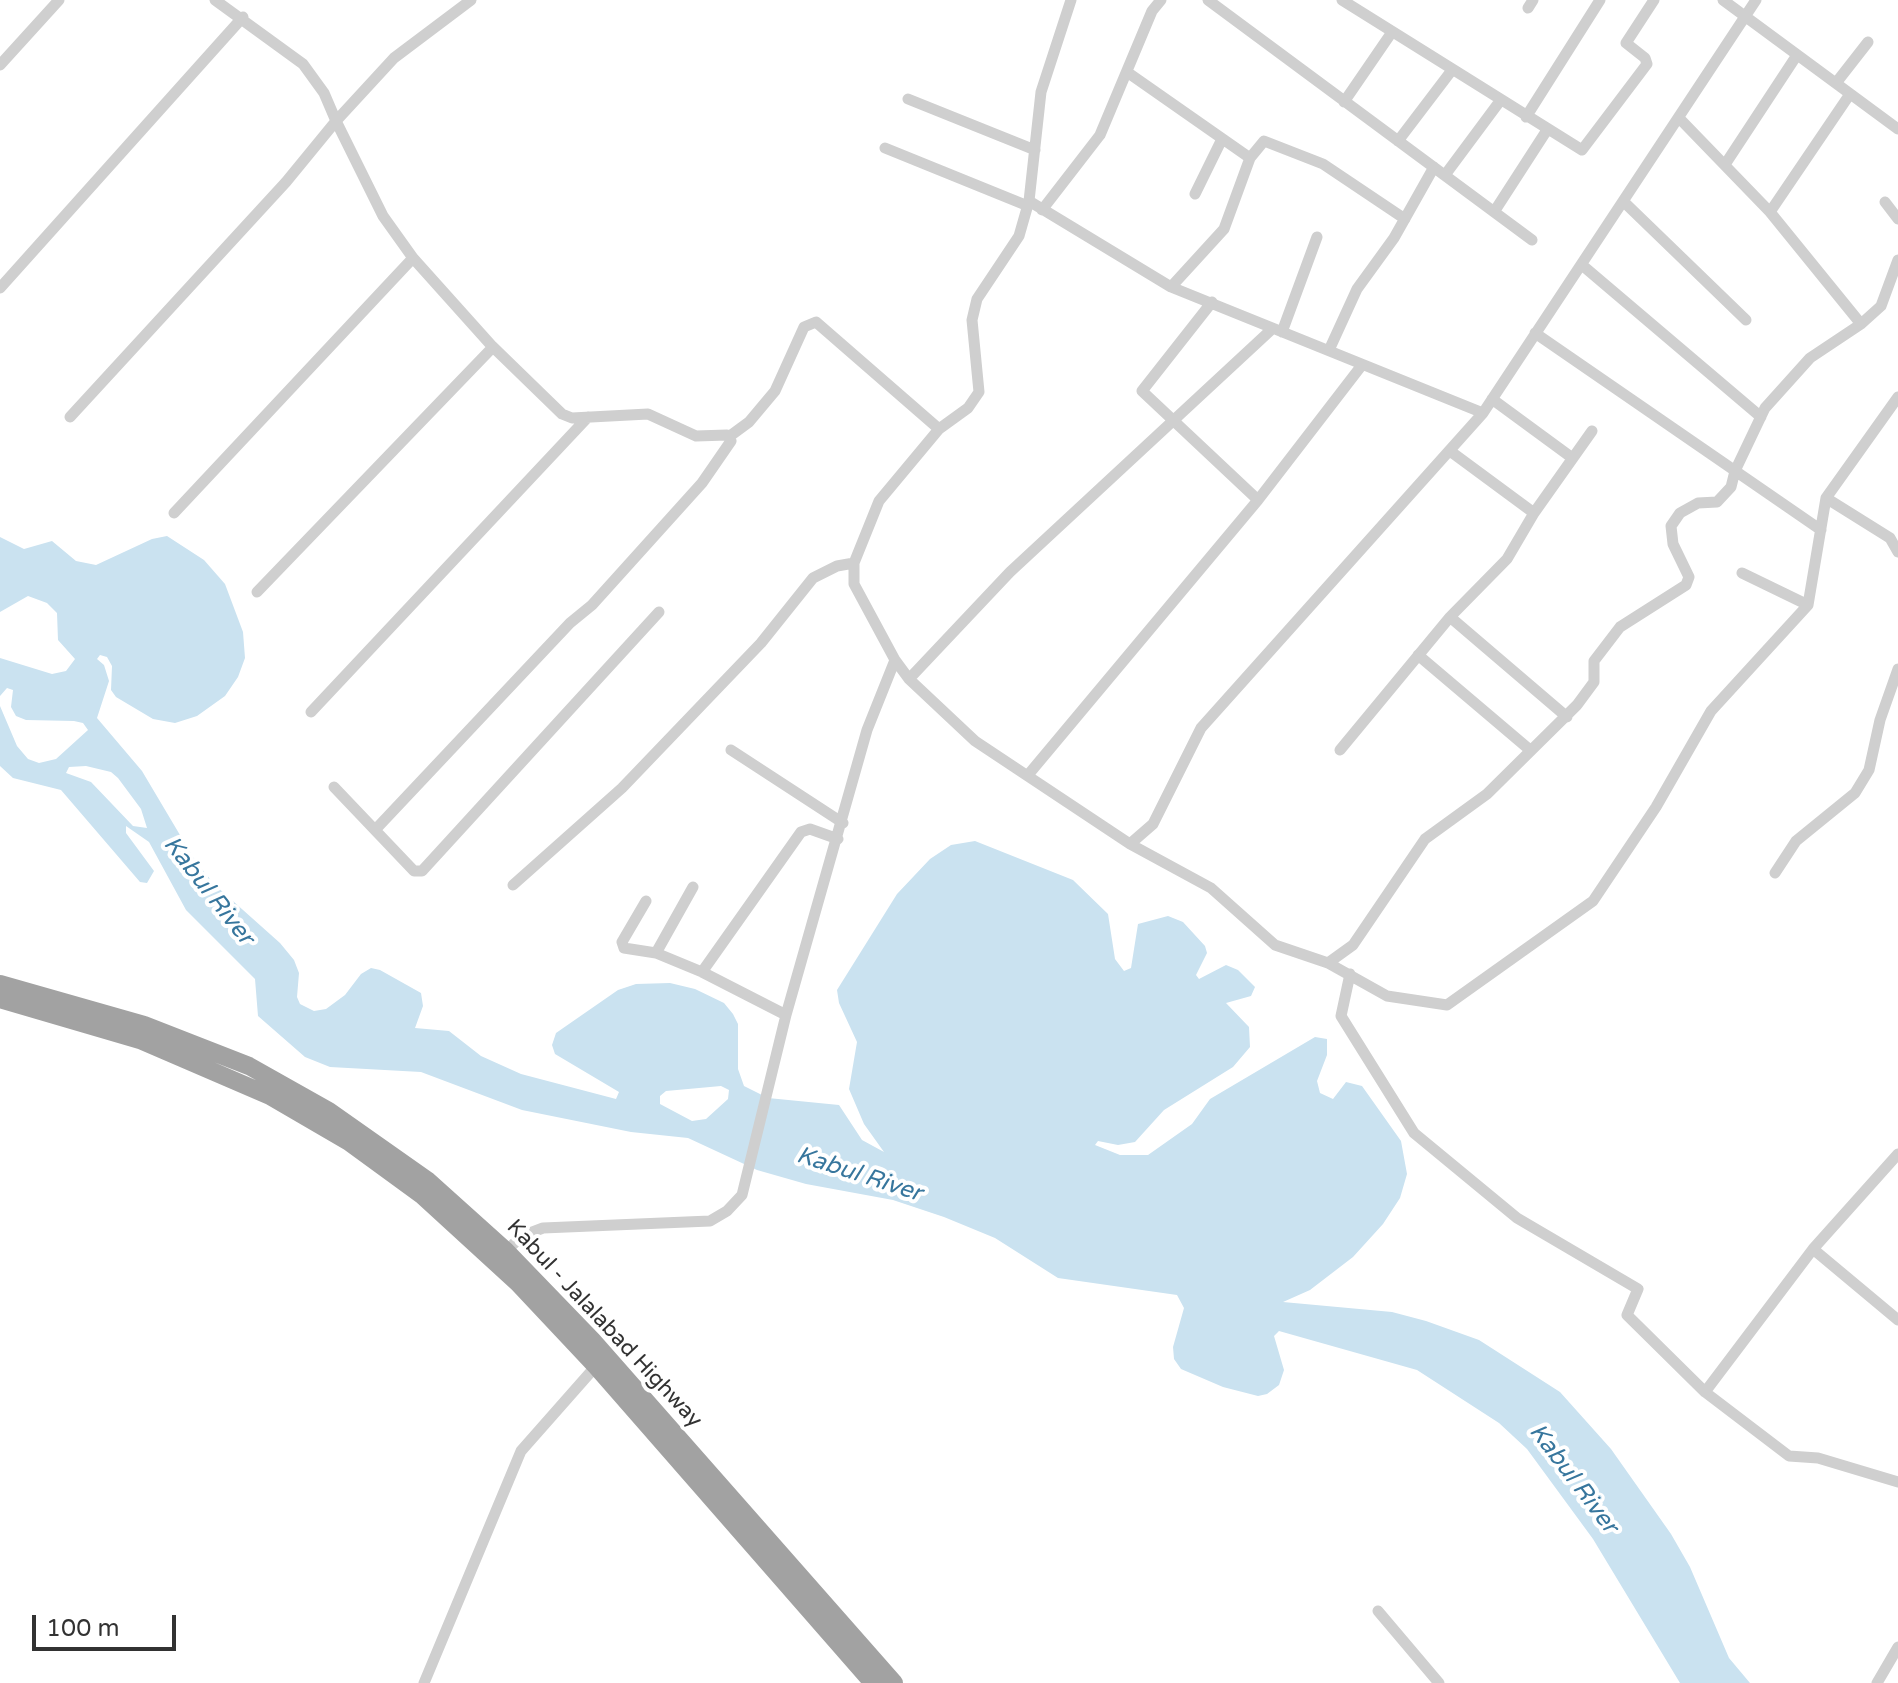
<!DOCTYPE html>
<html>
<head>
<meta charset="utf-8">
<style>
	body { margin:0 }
	#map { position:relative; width:1898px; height:1683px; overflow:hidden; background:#fff; font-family:"Varela Round",sans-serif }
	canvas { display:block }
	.scale { position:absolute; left:32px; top:1615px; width:144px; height:36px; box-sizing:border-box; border:4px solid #323232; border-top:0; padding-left:10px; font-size:24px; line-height:28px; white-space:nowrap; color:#323232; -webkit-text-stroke:6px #fff; paint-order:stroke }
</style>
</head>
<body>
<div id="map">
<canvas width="1898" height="1683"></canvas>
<div class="scale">100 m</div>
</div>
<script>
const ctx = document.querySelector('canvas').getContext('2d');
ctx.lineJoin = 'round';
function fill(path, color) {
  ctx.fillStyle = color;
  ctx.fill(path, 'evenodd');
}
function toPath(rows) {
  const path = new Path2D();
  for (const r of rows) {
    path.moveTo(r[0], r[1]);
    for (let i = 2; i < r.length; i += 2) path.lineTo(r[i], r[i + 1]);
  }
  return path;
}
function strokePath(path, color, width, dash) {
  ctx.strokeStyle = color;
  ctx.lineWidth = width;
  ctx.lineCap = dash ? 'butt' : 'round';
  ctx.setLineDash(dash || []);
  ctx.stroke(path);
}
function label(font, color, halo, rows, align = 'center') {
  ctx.font = font + ' "Varela Round",sans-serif';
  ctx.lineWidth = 8;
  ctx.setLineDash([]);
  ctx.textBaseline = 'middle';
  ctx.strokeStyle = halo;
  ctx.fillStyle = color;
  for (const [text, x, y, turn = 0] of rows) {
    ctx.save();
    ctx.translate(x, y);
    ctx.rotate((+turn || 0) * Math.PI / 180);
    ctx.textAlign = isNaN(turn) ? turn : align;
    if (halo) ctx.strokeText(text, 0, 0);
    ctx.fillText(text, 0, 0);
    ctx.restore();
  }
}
fill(toPath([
	[167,536,204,560,225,584,243,632,245,658,238,677,225,696,197,716,175,723,153,719,116,697,111,690,112,666,107,657,100,655,97,659,104,665,109,681,97,718,142,771,196,862,215,885,280,943,294,960,299,973,297,997,300,1004,314,1011,326,1009,345,995,361,974,371,968,380,970,421,993,423,1006,415,1028,449,1031,481,1056,521,1074,616,1099,619,1092,555,1054,552,1045,556,1033,618,990,636,984,670,983,695,989,724,1003,733,1014,738,1024,738,1069,744,1086,768,1098,839,1105,862,1140,884,1152,864,1124,849,1089,857,1042,839,1003,837,990,897,894,930,859,951,845,975,841,1073,880,1108,914,1115,959,1124,971,1131,968,1138,924,1168,916,1183,922,1205,946,1207,953,1196,975,1199,979,1226,965,1238,970,1255,987,1251,996,1226,1003,1249,1027,1250,1047,1233,1067,1164,1110,1135,1142,1118,1145,1098,1141,1095,1145,1120,1155,1148,1155,1192,1124,1210,1099,1315,1037,1327,1039,1327,1055,1317,1081,1320,1093,1333,1099,1346,1082,1362,1086,1401,1141,1407,1174,1400,1198,1383,1224,1353,1257,1310,1290,1283,1302,1392,1312,1426,1321,1479,1340,1560,1392,1611,1449,1671,1534,1690,1567,1729,1658,1750,1683,1680,1683,1593,1539,1527,1449,1499,1423,1417,1370,1279,1331,1274,1336,1284,1370,1279,1385,1267,1394,1258,1396,1223,1387,1181,1369,1174,1359,1173,1347,1184,1308,1177,1295,1058,1278,995,1238,944,1217,893,1200,806,1184,757,1170,688,1138,631,1132,522,1110,421,1072,330,1067,305,1057,258,1016,255,979,186,910,149,842,126,826,126,833,154,871,147,883,140,882,61,790,13,778,0,766,0,706,17,746,28,759,39,763,56,759,88,730,83,723,74,721,26,720,16,716,11,707,13,690,7,688,0,696,0,658,52,674,66,671,75,659,58,640,57,613,47,603,28,596,0,612,0,537,24,549,52,541,76,561,96,565,152,539],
	[86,766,111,772,118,778,141,809,147,828,133,826,91,782,66,773,69,767],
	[721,1086,729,1090,728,1099,706,1119,692,1121,660,1104,660,1096,666,1091]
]), '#cae2f0');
strokePath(toPath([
	[1208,0,1532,240],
	[1342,0,1582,150,1647,64,1645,58,1626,43,1654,0],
	[1723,0,1898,129],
	[1528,8,1533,0],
	[0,65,59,0],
	[1127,72,1250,158],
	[1836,83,1868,42],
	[908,99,1035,150],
	[1344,102,1392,32],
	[1526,117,1600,0],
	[1680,119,1770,212,1861,324],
	[1398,141,1452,70],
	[885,148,1028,206],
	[1726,163,1797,55],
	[1445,175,1500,101],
	[1195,194,1222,139],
	[1029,201,1171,287,1483,413],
	[1624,202,1746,320],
	[1885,202,1898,219],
	[1042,210,1100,135,1152,11,1161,0],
	[1494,212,1547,130],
	[1770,212,1850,94],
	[1582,265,1761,417],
	[1171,287,1224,229,1250,158,1264,141,1323,164,1405,219],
	[0,288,243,17],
	[1212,302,1142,391,1258,500],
	[1282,332,1317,237],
	[1535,333,1821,530],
	[1330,348,1357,289,1394,238,1434,167],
	[1492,399,1571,457],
	[70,417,286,182,336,121,324,93,303,64,215,0],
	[730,436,749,422,775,391,804,327,816,322,939,429],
	[1450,451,1534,513],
	[1826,498,1890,538,1898,552],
	[174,513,413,258],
	[1742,573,1808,605],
	[257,592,493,347],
	[1450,617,1567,717],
	[1418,655,1530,750],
	[895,660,909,679,975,741,1130,844,1211,888,1275,945,1328,963,1387,996,1447,1005,1593,901,1656,807,1711,711,1808,605,1826,498,1898,397],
	[909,679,1010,572,1272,329],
	[311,712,588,417],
	[731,750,843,823],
	[1340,750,1450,617,1507,559,1534,513,1592,431],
	[1028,775,1258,500,1362,365],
	[334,787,414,871,422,871,659,612],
	[375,830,570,623,592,605,702,483,731,441,727,435,696,436,648,414,572,418,562,414,491,345,413,258,383,216,336,121,394,58,471,0],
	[1130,844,1153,824,1201,728,1483,413,1756,0],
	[1775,873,1796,841,1855,793,1869,770,1880,720,1898,669],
	[513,885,622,788,761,643,813,578,837,566,854,563],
	[646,901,622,942,624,948,656,953,702,972,786,1015],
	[656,953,693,887],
	[1328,963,1353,945,1425,839,1487,794,1577,705,1594,682,1594,661,1620,627,1686,585,1689,577,1673,544,1671,526,1680,513,1698,503,1717,502,1731,487,1735,471,1765,408,1810,358,1861,324,1881,306,1898,260],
	[702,972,801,832,810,829,838,839],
	[1350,974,1341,1016,1414,1133,1517,1218,1638,1289,1627,1315,1705,1392,1789,1456,1818,1458,1898,1482],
	[1813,1249,1898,1320],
	[506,1251,522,1236,543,1228,710,1221,727,1211,742,1195,786,1015,867,730,895,660,854,584,854,563,879,501,939,429,968,408,979,392,972,320,977,299,1019,236,1029,201,1041,92,1071,0],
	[1705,1392,1813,1249,1898,1154],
	[1378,1611,1439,1683],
	[424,1683,521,1451,596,1366],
	[1877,1683,1898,1647]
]), '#cfcfcf', 11);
strokePath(toPath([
	[0,984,144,1025,249,1066,329,1111,427,1180,506,1251,592,1340,894,1683],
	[0,999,140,1040,270,1096,349,1142,423,1196,518,1283,596,1366,873,1683]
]), '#a2a2a2', 18);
label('22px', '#323232', '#fff', [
	["Kabul - Jalalabad Highway",604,1324,47]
]);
label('italic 24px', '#37769d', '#fff', [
	["Kabul River",208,891,52],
	["Kabul River",859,1175,18],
	["Kabul River",1573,1479,53]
]);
</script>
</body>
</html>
